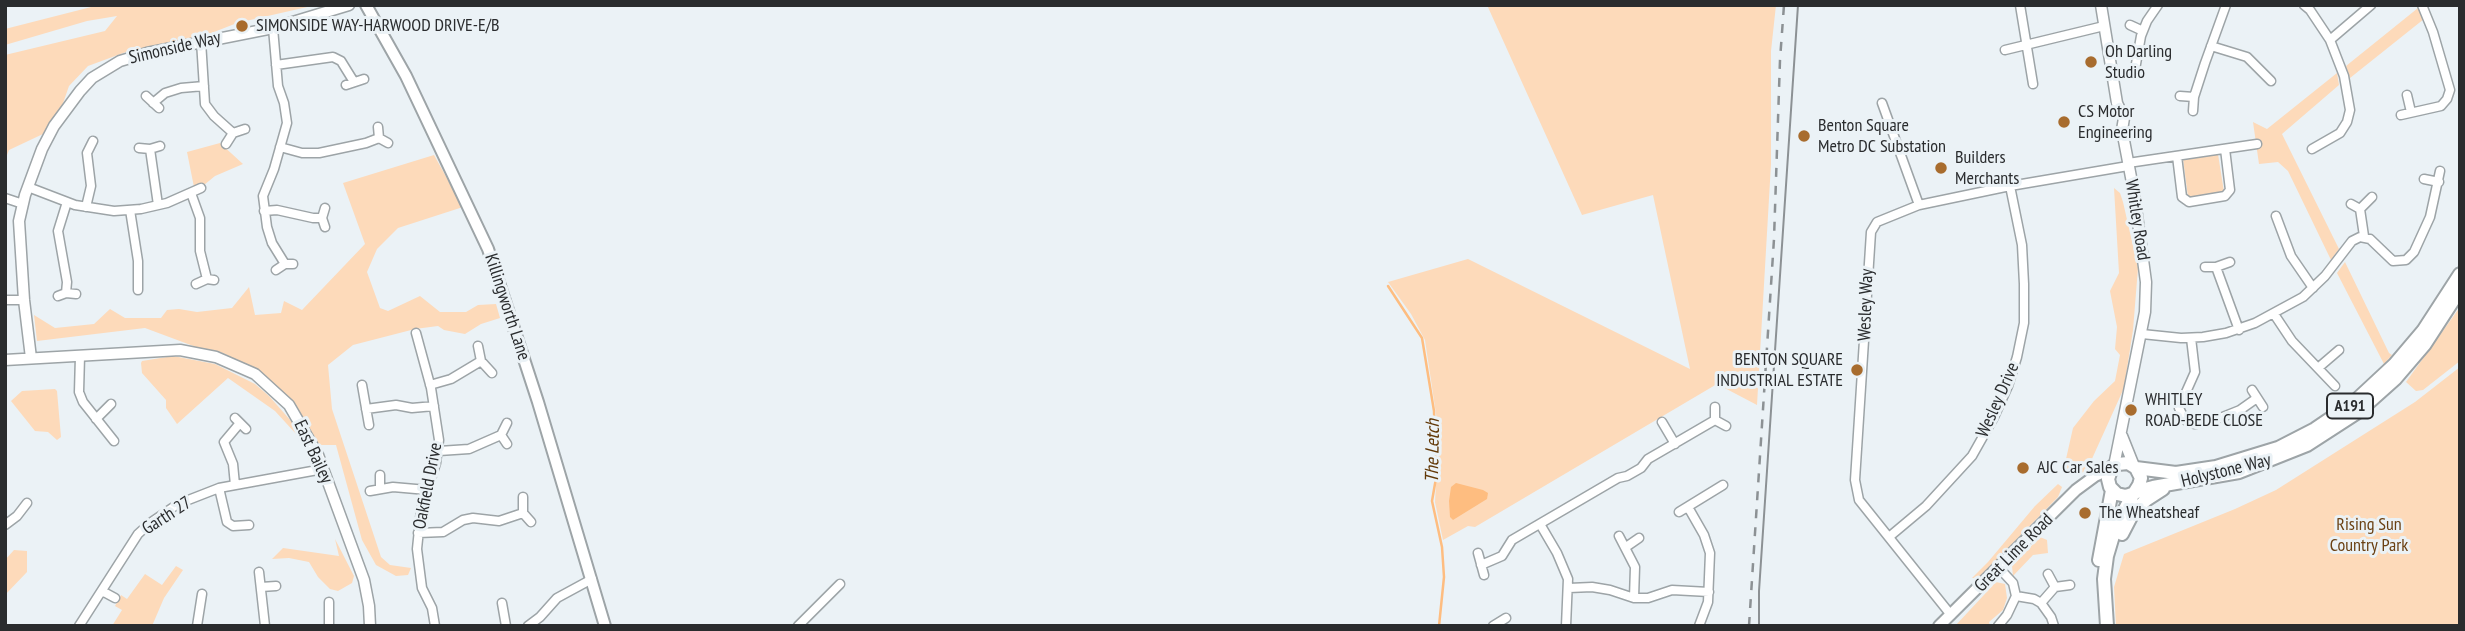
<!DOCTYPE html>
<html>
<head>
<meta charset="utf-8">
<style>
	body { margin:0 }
	#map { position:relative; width:2465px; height:631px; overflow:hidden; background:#ebf2f6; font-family:"PT Sans Narrow",sans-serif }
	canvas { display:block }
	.frame { position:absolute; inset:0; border:7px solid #2a2c2e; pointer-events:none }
</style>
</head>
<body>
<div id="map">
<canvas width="2465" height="631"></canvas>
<div class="frame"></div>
</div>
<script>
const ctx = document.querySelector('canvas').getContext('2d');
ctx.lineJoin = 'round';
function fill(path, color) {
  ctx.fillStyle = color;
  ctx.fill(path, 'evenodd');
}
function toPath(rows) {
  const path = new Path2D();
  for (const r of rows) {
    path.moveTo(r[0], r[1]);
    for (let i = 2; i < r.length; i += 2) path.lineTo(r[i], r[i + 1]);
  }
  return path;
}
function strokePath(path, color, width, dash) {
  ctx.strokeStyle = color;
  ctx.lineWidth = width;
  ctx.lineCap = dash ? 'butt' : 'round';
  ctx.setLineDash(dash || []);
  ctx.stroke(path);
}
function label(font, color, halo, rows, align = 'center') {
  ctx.font = font + ' "PT Sans Narrow",sans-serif';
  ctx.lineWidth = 6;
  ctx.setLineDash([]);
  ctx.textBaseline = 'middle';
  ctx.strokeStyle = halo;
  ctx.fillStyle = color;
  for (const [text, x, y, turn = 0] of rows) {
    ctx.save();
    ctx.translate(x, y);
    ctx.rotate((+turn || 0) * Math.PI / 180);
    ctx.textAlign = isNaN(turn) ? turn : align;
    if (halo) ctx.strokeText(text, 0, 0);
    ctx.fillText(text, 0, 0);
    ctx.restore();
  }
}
fill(toPath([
	[99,5,316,5,237,23,209,34,126,52,88,66,69,86,61,109,43,134,9,150,5,160,5,55,105,31,117,16,87,21,5,45,5,29],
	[1487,5,1776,5,1771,51,1771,164,1757,405,1717,384,1475,527,1468,526,1443,540,1435,502,1439,434,1425,340,1411,314,1388,282,1468,259,1690,369,1653,195,1582,215],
	[2418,8,2424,19,2350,78,2346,66],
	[2337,73,2339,85,2282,134,2339,249,2331,260,2288,171,2278,162,2259,164,2253,122,2267,129],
	[220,143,243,164,215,176,204,185,194,187,187,152],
	[2218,154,2224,192,2188,197,2183,159],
	[434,155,463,207,398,228,377,249,367,272,380,308,388,311,420,296,440,312,466,312,478,305,496,304,500,318,481,324,465,334,444,330,438,326,415,329,353,345,328,365,332,409,381,557,390,565,411,568,408,575,396,576,376,565,362,540,336,445,314,445,289,397,260,372,223,353,196,347,145,328,37,341,34,315,55,328,94,324,110,309,125,318,161,318,167,310,179,309,197,312,232,308,249,287,255,315,281,313,284,301,302,310,365,244,343,183],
	[2114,188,2120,193,2123,202,2138,268,2133,330,2124,388,2091,461,2084,472,2073,475,2066,471,2066,459,2073,428,2094,401,2115,381,2120,355,2115,349,2117,327,2110,291,2119,273],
	[2345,262,2389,353,2392,355,2384,364,2337,273],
	[2460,307,2460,361,2423,390,2416,391,2406,382],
	[173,356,215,364,255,384,269,396,299,430,309,452,309,461,304,446,297,435,275,411,228,378,177,424,166,408,166,400,142,373,141,363,142,361],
	[2460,367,2460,626,2116,626,2114,587,2124,554,2235,509,2276,490,2415,402],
	[55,389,57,391,61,437,57,440,48,432,35,431,11,401,22,391],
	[2058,484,2062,487,2058,497,1979,578,1972,578,1988,562,2035,506],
	[2040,537,2047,540,2048,553,2033,555,2013,576,2012,566],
	[335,539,354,576,352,583,338,591,330,589,318,577,309,562,289,558,272,559,283,548,339,556],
	[14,550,27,551,27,572,5,595,5,560],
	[176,566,183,570,164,598,152,626,112,626,122,610,115,606,121,595,127,599,145,574,162,585],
	[1996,582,2005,584,2007,598,2003,610,1989,622,1990,626,1955,626]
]), '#fddaba');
fill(toPath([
	[1456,483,1483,490,1488,493,1487,499,1453,520,1450,517,1449,501,1451,487]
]), '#febd80');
strokePath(toPath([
	[1388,286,1422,338,1434,411,1436,478,1432,501,1442,547,1444,577,1439,626]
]), '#febd80', 2.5);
const minor = toPath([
	[2020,5,2033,84],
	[2304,5,2310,10,2330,40,2344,76,2350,110,2347,122,2340,133,2312,149],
	[2130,25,2143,31],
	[273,28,278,86,284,103,287,123,274,169,263,196,267,227,272,243,285,264],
	[2330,40,2371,5],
	[201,41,205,104,214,116,233,133],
	[2211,46,2247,57,2271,81],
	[2005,50,2104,26],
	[276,65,333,57,341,61,354,82],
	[2134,75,2141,36,2147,21,2158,5],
	[346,85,364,79],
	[2407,95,2411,112],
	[146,96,159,108],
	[2180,96,2194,97],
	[153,103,165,93,181,88,204,86],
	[1882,103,1919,205],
	[2193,111,2194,97,2205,63,2226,5],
	[2401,115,2441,106,2447,99,2450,90,2433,32,2422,5],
	[378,127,379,138,388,143],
	[226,144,233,133,245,129],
	[280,147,302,153,319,153,366,143,379,138],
	[139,148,150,149,160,146],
	[150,149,158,205],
	[2177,156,2182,197,2189,202,2225,196,2230,190,2225,149],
	[2128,163,2257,144],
	[2424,179,2439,182],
	[28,187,75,205,114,211,141,209,167,203,201,188],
	[191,193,200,218,200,251,207,279],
	[5,198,23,204],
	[2351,204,2360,209,2372,197],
	[86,207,91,186,87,153,93,141],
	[325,208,322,218,325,227],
	[2360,209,2364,236],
	[130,210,138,261,138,290],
	[264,211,277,210,313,218,322,218],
	[2276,216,2291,256,2313,288],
	[2205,267,2216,267,2230,262],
	[2216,267,2239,330],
	[276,270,285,264,293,264],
	[196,284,207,279,214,280],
	[66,293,67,282,58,231,67,202],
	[58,296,66,293,76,294],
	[5,300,24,300],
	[2274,314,2292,341,2335,386],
	[416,333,431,388,439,440,436,463,421,510,417,549,422,588,432,608,435,626],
	[2142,334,2181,338,2203,337,2226,333,2255,323,2303,297,2325,276,2352,241,2360,237,2370,239,2393,261,2406,260,2414,252,2430,217,2440,171],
	[2191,338,2195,372,2179,408,2185,420,2194,424,2210,422,2240,410,2257,398],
	[478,346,481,361,492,373],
	[80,356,79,392,83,402,114,441],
	[2318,368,2339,350],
	[362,385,369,425],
	[430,385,451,379,481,361],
	[2252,390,2263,407],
	[1715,407,1715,420,1726,426],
	[366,409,396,405,412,408,434,406],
	[235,418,246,429],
	[96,419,111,404],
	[1662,422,1675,444],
	[507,423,501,435,507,444],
	[439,451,469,449,501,435],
	[235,485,233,464,224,442,240,423],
	[219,488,227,522,233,526,249,525],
	[380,488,380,475],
	[370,491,393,487,427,490],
	[523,497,523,513,531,522],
	[1688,507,1704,535,1710,553,1708,602,1699,626],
	[1679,512,1723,485],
	[1540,524,1557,553,1568,579,1566,626],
	[5,525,17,516,27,503],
	[418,533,443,532,463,520,473,518,499,521,523,513],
	[1619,536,1635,567,1634,598],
	[1889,537,1926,506,1972,456,1994,417,2008,386,2017,357,2024,323,2024,284,2022,245,2010,186],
	[1626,547,1639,538],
	[1478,553,1484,575],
	[1481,565,1502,556,1512,540,1618,478,1627,476,1641,468,1648,459,1715,420],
	[259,572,265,626],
	[2048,574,2055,587,2070,585],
	[261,587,276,586],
	[1569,588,1592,587,1610,590,1634,598,1648,598,1672,590,1709,592],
	[102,591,115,598],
	[2016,596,2034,599,2041,603,2051,617,2054,626],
	[502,603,506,626],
	[2041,603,2055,587],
	[1951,615,1859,500,1855,480,1871,232,1877,222,1919,205,2010,186,2128,166],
	[79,626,138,534,150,523,178,504,219,488,323,469],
	[197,626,202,594],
	[329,626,329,602],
	[528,626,540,617,557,598,592,579],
	[798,626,840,584],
	[1493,626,1506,618],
	[1998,626,2007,615,2016,596,2013,583,1999,568]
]);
const tertiary = toPath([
	[2101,5,2117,103,2124,118,2122,130,2134,193,2146,282,2145,312,2114,466],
	[31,358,24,300,19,221,25,195,42,149,54,126,80,91,92,78,120,61,147,53,273,28,349,5],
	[5,360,180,350,216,357,255,374,289,405,318,455,364,580,369,606,370,626],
	[2122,436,2134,466]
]);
const secondary = toPath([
	[366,5,406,76,488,249,538,402,605,626],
	[1939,626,2076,490,2095,476,2111,469]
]);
const primary = toPath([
	[2136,468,2176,473,2216,467,2278,448,2315,429,2352,404,2395,364,2423,331,2460,274],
	[2122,534,2134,511,2146,500,2163,489],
	[2099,560,2112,490],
	[2107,626,2104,579,2107,556,2115,529,2126,507,2134,493,2139,485,2141,478,2136,468,2128,463,2118,464,2112,467,2108,479,2110,487,2117,494,2126,496,2129,495,2134,493,2145,489,2153,487,2239,472,2307,445,2358,412,2395,379,2425,344,2460,290]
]);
strokePath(minor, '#9da4a7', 11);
strokePath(tertiary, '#9da4a7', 13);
strokePath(secondary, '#9da4a7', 14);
strokePath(primary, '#9da4a7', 16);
strokePath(minor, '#fff', 8);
strokePath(tertiary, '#fff', 10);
strokePath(secondary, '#fff', 10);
strokePath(primary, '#fff', 12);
strokePath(toPath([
	[1759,626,1759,591,1798,5]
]), '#8c9194', 2);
strokePath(toPath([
	[1749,626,1774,239,1780,60,1784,5]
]), '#8c9194', 2.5, [9, 9]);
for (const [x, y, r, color] of [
	[242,26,7,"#a86c2e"],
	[2091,62,7,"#a86c2e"],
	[2064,122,7,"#a86c2e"],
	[1804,136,7,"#a86c2e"],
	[1941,168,7,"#a86c2e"],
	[1857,370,7,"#a86c2e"],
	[2131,410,7,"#a86c2e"],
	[2023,468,7,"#a86c2e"],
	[2085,513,7,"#a86c2e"]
]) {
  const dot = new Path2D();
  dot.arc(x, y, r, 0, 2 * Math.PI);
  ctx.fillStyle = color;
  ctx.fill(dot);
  strokePath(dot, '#ebf2f6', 2.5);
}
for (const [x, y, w] of [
	[2350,406,46]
]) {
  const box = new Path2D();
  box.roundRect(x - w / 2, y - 12.5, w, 25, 5);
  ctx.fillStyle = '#ebf2f6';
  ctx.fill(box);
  strokePath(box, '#2a2c2e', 2);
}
label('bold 16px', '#2a2c2e', null, [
	["A191",2350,406]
]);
label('18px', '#2a2c2e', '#ebf2f6', [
	["SIMONSIDE WAY-HARWOOD DRIVE-E/B",256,26],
	["Oh Darling",2105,52],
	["Studio",2105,73],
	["CS Motor",2078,112],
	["Engineering",2078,133],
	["Benton Square",1818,126],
	["Metro DC Substation",1818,147],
	["Builders",1955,158],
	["Merchants",1955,179],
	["BENTON SQUARE",1843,360,"right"],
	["INDUSTRIAL ESTATE",1843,381,"right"],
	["WHITLEY",2145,400],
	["ROAD-BEDE CLOSE",2145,421],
	["AJC Car Sales",2037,468],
	["The Wheatsheaf",2099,513]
], 'left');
label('18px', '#2a2c2e', '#ebf2f6', [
	["Simonside Way",175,48,-13],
	["Whitley Road",2137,220,81],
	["Wesley Way",1866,305,-88],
	["Killingworth Lane",507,307,72],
	["Wesley Drive",1998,400,-66],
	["East Bailey",313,452,65],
	["Holystone Way",2226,471,-14],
	["Oakfield Drive",428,486,-79],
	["Garth 27",167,516,-33],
	["Great Lime Road",2014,553,-45]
]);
label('18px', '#6b4113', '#ebf2f6', [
	["Rising Sun",2369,525],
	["Country Park",2369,546]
]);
label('italic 19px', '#623807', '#ebf2f6', [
	["The Letch",1433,451,-89]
]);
</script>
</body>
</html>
